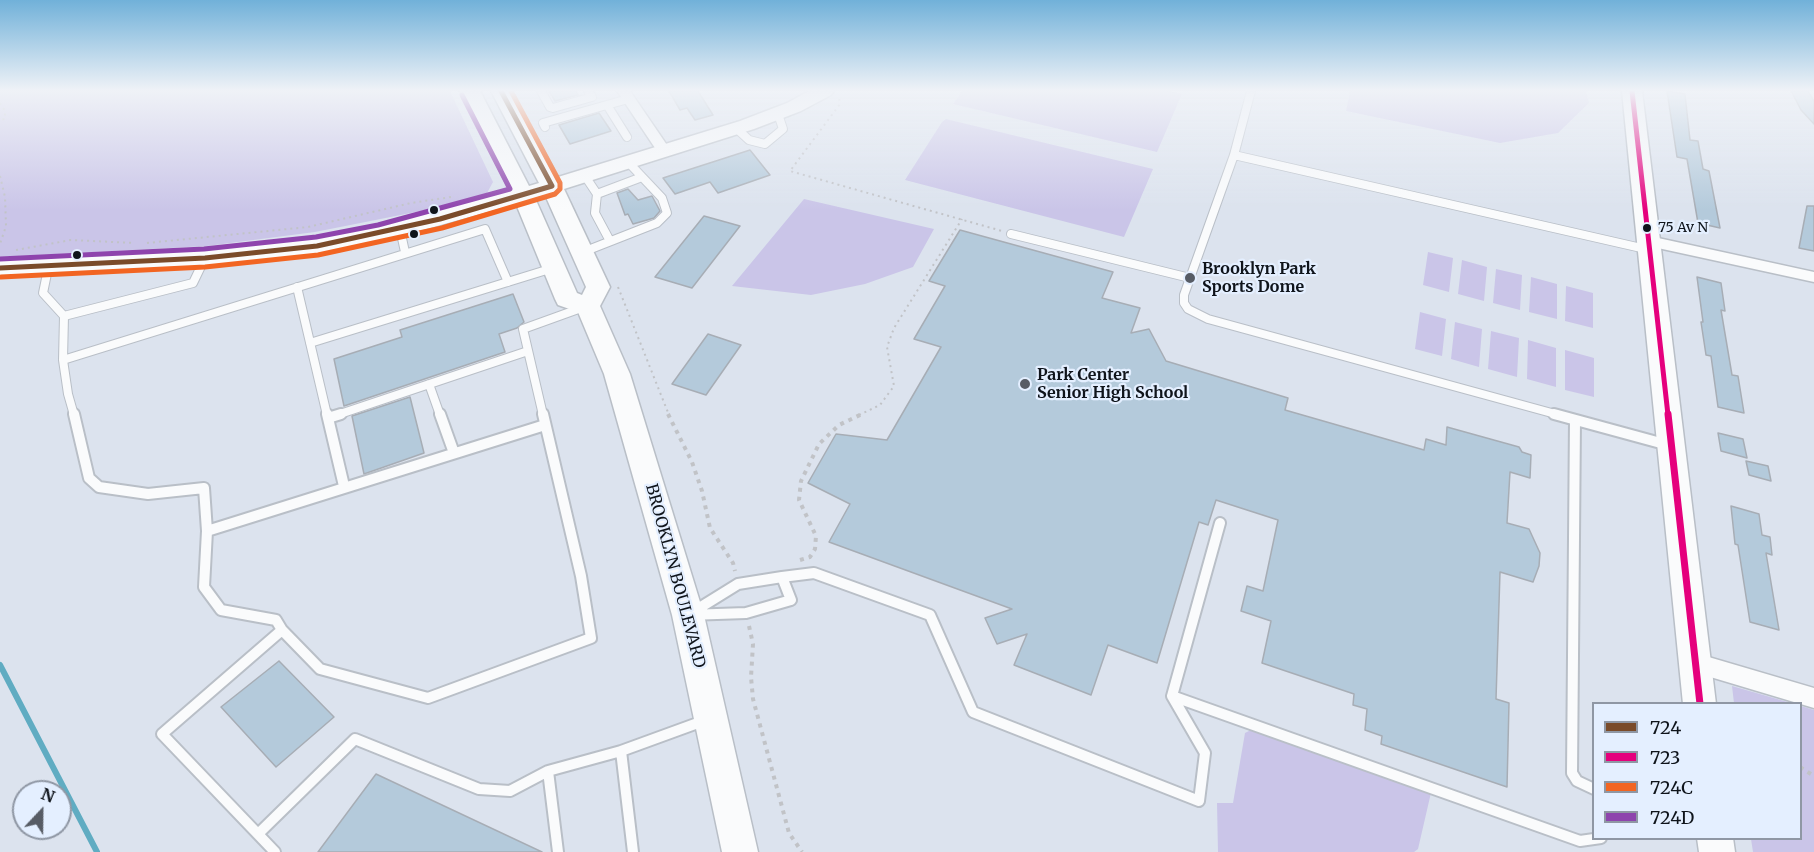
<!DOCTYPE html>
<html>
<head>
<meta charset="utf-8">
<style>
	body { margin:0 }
	#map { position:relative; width:1814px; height:852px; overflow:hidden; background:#dce3ee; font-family:Merriweather,serif }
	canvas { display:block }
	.legend { position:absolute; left:1592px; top:702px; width:210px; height:138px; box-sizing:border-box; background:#e4efff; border:2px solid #8f97a4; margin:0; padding:8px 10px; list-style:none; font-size:18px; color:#0f141b }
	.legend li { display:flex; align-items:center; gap:12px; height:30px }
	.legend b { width:30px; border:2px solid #8f97a4 }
	.north { position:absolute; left:12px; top:780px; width:60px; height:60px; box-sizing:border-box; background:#e4efff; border:2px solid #8f97a4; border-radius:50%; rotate:22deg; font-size:16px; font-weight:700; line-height:24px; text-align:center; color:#0f141b }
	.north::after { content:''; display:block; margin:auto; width:21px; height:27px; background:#575c65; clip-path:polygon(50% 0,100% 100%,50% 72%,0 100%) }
</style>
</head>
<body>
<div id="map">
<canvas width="1814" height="852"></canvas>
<ul class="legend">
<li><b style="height:8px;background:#7a4b2a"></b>724</li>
<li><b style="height:8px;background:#e5007d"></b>723</li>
<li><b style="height:8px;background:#f26522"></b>724C</li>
<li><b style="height:8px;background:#8e44ad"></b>724D</li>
</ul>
<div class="north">N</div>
</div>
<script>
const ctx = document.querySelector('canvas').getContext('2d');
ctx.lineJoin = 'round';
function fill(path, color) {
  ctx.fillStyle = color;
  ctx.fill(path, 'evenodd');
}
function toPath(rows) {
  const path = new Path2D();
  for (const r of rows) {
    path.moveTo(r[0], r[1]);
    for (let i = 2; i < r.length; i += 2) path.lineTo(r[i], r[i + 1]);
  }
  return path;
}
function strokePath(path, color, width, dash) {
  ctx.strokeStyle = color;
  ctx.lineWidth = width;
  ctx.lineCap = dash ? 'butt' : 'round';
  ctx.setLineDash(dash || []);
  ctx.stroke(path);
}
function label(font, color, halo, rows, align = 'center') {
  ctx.font = font + ' Merriweather,serif';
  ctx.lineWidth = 4.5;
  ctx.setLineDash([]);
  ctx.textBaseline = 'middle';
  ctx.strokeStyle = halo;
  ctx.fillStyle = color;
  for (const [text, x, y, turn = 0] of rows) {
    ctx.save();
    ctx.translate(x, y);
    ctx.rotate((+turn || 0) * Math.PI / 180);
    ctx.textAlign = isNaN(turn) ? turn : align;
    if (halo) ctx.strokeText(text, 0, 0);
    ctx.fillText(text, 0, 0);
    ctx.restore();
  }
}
fill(toPath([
	[0,91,450,91,493,182,486,195,446,206,315,232,207,246,0,257],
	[962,91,1167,91,1182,94,1157,152,953,104],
	[1350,91,1586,91,1589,103,1558,133,1500,143,1346,111],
	[946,119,1153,169,1124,237,905,180,942,122],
	[804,199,934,229,913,267,865,284,811,295,732,286],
	[1428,252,1453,258,1449,292,1423,285],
	[1462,260,1487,267,1484,301,1458,294],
	[1496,269,1522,275,1520,310,1493,303],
	[1531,277,1557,284,1557,319,1529,312],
	[1566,286,1593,293,1593,328,1565,321],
	[1420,312,1446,319,1442,356,1415,349],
	[1455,322,1482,329,1479,367,1451,359],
	[1491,331,1519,338,1517,377,1488,369],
	[1528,340,1556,348,1556,387,1527,379],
	[1565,350,1594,358,1594,397,1565,390],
	[1732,686,1791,703,1734,703],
	[1801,706,1814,710,1814,852,1753,852,1751,839,1800,838],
	[1261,725,1433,784,1418,849,1414,852,1218,852,1217,803,1233,803,1245,733]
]), '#cac5e8');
strokePath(toPath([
	[0,665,97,852]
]), '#60acc2', 6);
const building = toPath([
	[549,91,576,91,578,95,555,101,549,91],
	[669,91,698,91,713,115,695,120,687,108,680,110,669,91],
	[1667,91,1685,94,1690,140,1698,141,1703,169,1709,171,1720,228,1698,223,1687,159,1677,157,1667,91],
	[1791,91,1808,91,1814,101,1814,124,1801,110,1791,91],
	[599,113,611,131,570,144,559,125,599,113],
	[750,150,770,175,718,193,710,182,675,194,663,178,750,150],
	[628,189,638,200,652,196,660,211,654,218,633,224,628,214,625,215,617,193,628,189],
	[1807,206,1814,206,1814,251,1799,248,1807,206],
	[704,216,740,226,692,288,655,277,704,216],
	[960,230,1113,272,1102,298,1140,308,1131,333,1149,329,1166,361,1288,398,1285,410,1424,450,1426,439,1446,445,1447,427,1519,447,1522,452,1531,455,1530,478,1510,472,1507,523,1529,529,1540,553,1539,566,1533,582,1500,572,1496,699,1509,703,1507,787,1381,744,1382,736,1365,730,1367,709,1353,705,1354,694,1262,663,1271,621,1241,611,1247,586,1263,591,1278,520,1216,500,1208,525,1199,522,1157,663,1108,645,1091,695,1014,665,1027,634,997,644,985,618,1012,609,829,542,850,504,808,483,836,434,887,440,941,347,914,339,945,286,929,281,960,230],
	[1697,277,1721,283,1725,311,1721,310,1732,375,1738,376,1744,413,1718,407,1711,356,1706,355,1701,322,1703,322,1697,277],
	[513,294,524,322,517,328,499,334,505,352,344,406,334,359,402,337,400,330,513,294],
	[708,334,741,345,706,395,672,384,708,334],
	[410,397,424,453,364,474,352,416,410,397],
	[1718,433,1743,439,1747,458,1721,451,1718,433],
	[1746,461,1768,466,1771,481,1749,475,1746,461],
	[1731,506,1759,514,1762,535,1770,537,1772,555,1766,553,1779,630,1750,622,1738,545,1735,544,1731,506],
	[279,661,334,717,276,767,221,707,279,661],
	[376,774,542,852,318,852,376,774]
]);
fill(building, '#b4cadb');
strokePath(building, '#a7adb5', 1.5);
const laneFar1 = toPath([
	[541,91,550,107,553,108,592,97,588,91],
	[1251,91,1234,155,1184,295,1184,303,1188,309,1208,319,1559,415],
	[607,105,627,137],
	[545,127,543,123,628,99],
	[736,128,749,140,765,144,783,129,778,114],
	[1234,155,1650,250],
	[585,176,597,194,642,177],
	[597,194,595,213,610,241],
	[400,229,405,252],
	[1011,234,1190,278],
	[583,252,657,223,667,213,662,198,628,162],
	[49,264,43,293,64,316],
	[297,287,327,415],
	[310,343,553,268],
	[63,360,485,229,508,282],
	[429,384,440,415],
	[74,415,68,394,63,360,64,316,193,283,205,258],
	[337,415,528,351],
	[543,415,523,329,584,307]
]);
const lane = toPath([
	[74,414,89,478,99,487,148,494,204,488,207,531,204,587,221,610,276,620,282,630,320,669,428,698,591,638,581,576,543,414],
	[327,414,344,486],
	[440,414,454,453],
	[1554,414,1668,445],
	[328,418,341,414],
	[1575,420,1572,773,1577,781,1594,789],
	[207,531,545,425],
	[782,577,814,573,930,615,973,712,1199,801,1205,753,1172,696,1220,523],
	[782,577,791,600,746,613,688,615,738,584,782,577],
	[1172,696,1580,841,1601,838],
	[621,751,706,720],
	[258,834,355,739,479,789,510,791,548,771],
	[275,852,162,734,282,630],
	[558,852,548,771,621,751,633,852]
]);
const street = toPath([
	[617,91,630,91,671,151,669,154,659,154,617,91],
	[1649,236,1814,272,1814,282,1644,245,1641,241,1644,237,1649,236],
	[1695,653,1814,688,1814,708,1687,670,1684,663,1687,656,1695,653]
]);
const secondary = toPath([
	[460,91,480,91,529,186,539,183,491,91,511,91,558,177,740,121,787,103,809,91,834,91,831,95,801,111,754,129,564,189,610,287,600,306,630,374,704,615,758,852,722,852,672,615,604,374,578,312,558,305,555,299,516,204,380,242,317,254,205,266,0,276,0,260,205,250,317,238,380,226,510,191,460,91],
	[545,195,586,287,582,295,577,293,535,198,545,195],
	[1622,91,1642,91,1716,704,1683,704,1622,91],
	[1697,838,1733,838,1735,852,1699,852,1697,838]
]);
strokePath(laneFar1, '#b9bfc7', 10);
strokePath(lane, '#b9bfc7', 14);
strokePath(street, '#b9bfc7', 3);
strokePath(secondary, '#b9bfc7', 3);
strokePath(toPath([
	[839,99,840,104,790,171,1002,231],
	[0,103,5,111,5,119,0,120],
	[0,176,5,197,6,226,0,244],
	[147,243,308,227,411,203,451,197],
	[16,250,71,240,135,243],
	[618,287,669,415],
	[859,415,880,405,894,386,887,347,894,328,962,219]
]), '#c1c3c7', 2, [2, 4]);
strokePath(toPath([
	[668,414,692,462,702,491,710,528,733,563,735,571],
	[800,560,810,557,815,549,816,536,799,500,801,481,819,444,839,425,862,414],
	[749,626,753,644,751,677,753,699,789,833,802,852],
	[1800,767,1814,776]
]), '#c1c3c7', 4, [4, 5]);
strokePath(laneFar1, '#fafbfc', 8);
strokePath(lane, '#fafbfc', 10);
fill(street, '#fafbfc');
fill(secondary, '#fafbfc');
strokePath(toPath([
	[0,268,205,258,317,246,440,219,552,186,501,91]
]), '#7a4b2a', 5);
strokePath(toPath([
	[1632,91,1668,415]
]), '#e5007d', 5);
strokePath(toPath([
	[1668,414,1700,704]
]), '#e5007d', 7);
strokePath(toPath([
	[1,277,205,267,318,255,442,228,555,194,560,189,560,183,511,91]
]), '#f26522', 5);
strokePath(toPath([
	[0,259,204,249,316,237,378,225,510,189,462,95]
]), '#8e44ad', 5);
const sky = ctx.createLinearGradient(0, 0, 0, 210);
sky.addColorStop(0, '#71b1d9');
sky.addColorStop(0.43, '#eff2f7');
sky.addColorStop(1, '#eff2f700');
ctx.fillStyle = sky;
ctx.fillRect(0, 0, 1814, 210);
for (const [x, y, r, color] of [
	[434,210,5,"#0f141b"],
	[1647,228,5,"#0f141b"],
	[414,234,5,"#0f141b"],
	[77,255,5,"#0f141b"],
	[1190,278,6,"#575c65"],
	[1025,384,6,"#575c65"]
]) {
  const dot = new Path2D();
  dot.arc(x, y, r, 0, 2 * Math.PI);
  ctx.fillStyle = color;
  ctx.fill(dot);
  strokePath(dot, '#e4efff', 2);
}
label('14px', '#0f141b', '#e4efff', [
	["75 Av N",1658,228]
], 'left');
label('bold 16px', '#0f141b', '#e4efff', [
	["Brooklyn Park",1202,269],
	["Sports Dome",1202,287],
	["Park Center",1037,375],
	["Senior High School",1037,393]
], 'left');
label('16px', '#0f141b', '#e4efff', [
	["BROOKLYN BOULEVARD",675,576,75]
]);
</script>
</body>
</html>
